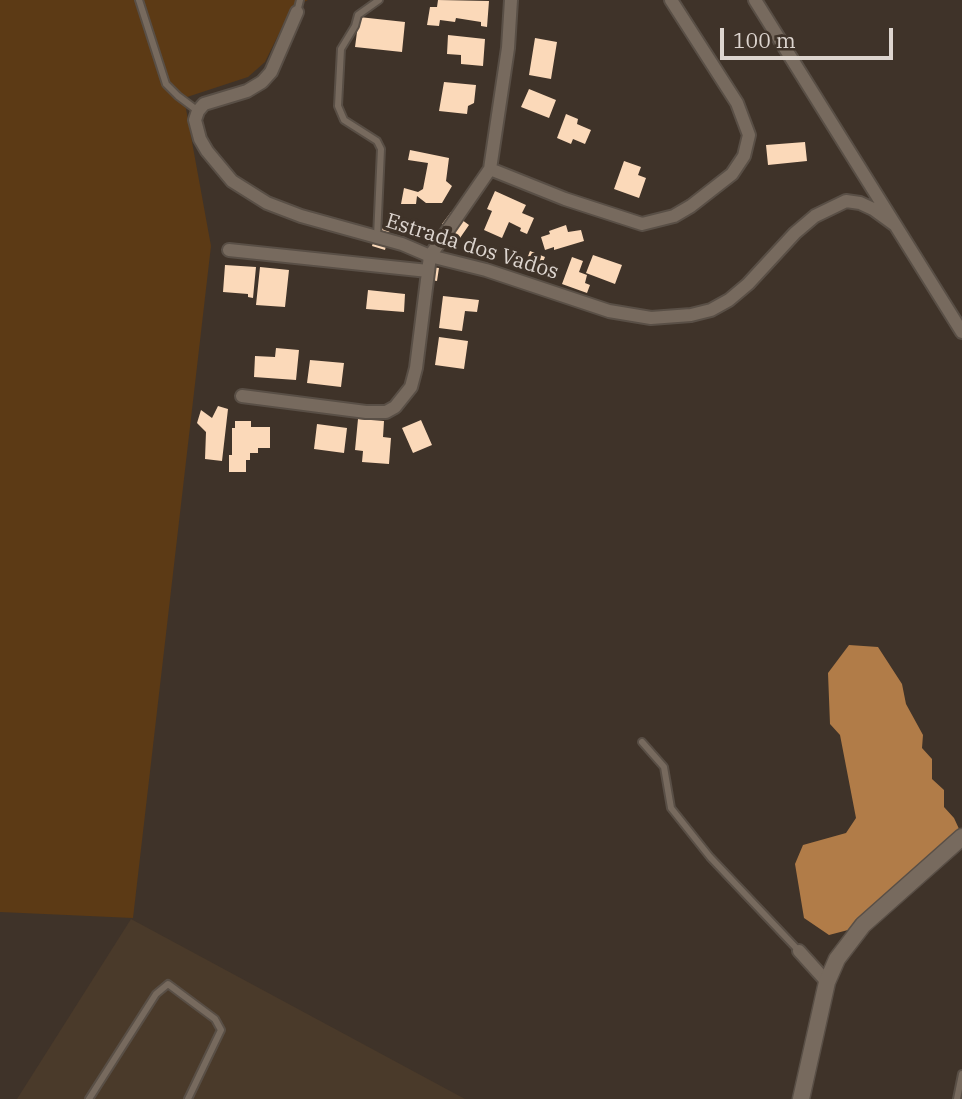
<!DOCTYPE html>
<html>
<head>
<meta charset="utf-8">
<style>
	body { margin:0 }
	#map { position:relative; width:962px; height:1099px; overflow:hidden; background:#3f3329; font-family:"IBM Plex Serif",serif }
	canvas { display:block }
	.scale { position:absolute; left:720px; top:28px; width:173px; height:32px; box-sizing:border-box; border:4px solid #ddd5cf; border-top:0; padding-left:9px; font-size:21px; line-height:24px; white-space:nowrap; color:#ddd5cf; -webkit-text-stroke:5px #3f3329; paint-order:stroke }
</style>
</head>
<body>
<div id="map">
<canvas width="962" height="1099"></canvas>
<div class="scale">100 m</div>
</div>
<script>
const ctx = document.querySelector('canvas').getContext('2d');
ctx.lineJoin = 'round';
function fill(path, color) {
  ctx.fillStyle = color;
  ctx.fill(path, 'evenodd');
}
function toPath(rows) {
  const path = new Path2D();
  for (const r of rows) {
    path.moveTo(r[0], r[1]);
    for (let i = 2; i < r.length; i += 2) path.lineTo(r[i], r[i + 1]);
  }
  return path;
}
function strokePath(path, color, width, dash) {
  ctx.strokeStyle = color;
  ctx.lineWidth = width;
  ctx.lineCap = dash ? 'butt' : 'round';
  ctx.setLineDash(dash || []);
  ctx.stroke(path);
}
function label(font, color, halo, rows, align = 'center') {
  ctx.font = font + ' "IBM Plex Serif",serif';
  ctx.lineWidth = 7;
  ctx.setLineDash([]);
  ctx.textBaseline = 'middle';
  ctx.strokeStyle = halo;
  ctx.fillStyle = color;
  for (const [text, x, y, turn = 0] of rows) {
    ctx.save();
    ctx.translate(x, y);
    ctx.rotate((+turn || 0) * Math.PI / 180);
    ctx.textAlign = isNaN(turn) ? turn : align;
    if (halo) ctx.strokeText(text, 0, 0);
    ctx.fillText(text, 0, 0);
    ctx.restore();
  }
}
fill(toPath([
	[131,919,465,1099,17,1099]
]), '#4a3a2a');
fill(toPath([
	[0,0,308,0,291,9,265,62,248,77,184,98,211,246,133,918,0,912]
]), '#5c3a15');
fill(toPath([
	[849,645,878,647,902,684,906,704,923,735,922,748,932,759,932,779,944,790,944,807,954,818,960,831,848,930,829,935,804,918,795,864,803,845,846,833,856,818,840,735,830,724,828,673]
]), '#b17c48');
fill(toPath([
	[438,0,489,1,487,27,481,26,481,22,456,18,455,22,440,20,439,26,427,25,430,7,437,7],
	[359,17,405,22,402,52,355,47],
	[448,35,485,39,483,66,461,64,461,55,447,54],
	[535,38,557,42,551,79,529,75],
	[444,82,476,85,474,103,468,106,467,114,439,111],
	[529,89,556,100,549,118,521,107],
	[566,114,578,119,577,124,591,130,585,144,573,139,571,144,557,138],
	[805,142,807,161,768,165,766,145],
	[410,150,449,158,446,181,452,186,442,203,426,203,417,196,416,204,401,204,404,188,418,192,423,189,428,163,408,160],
	[624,161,641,167,638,175,646,178,639,198,614,189],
	[495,191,526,205,522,213,534,218,527,234,520,231,521,228,509,222,502,238,484,230,492,211,487,209],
	[451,212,469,225,460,238,442,224],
	[566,225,568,232,581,230,584,241,554,250,554,247,545,250,541,237,550,234,549,231],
	[378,226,390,229,385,250,372,246],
	[530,251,545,257,538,275,523,269],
	[593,255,622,265,615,284,586,273],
	[572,257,583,261,579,272,587,275,585,283,590,285,587,293,562,284],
	[225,265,256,267,253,298,248,297,248,294,223,292],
	[420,266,439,268,437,281,419,278],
	[260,267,289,270,285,307,256,305],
	[368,290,405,294,404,312,366,309],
	[443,296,479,300,477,312,465,311,462,331,439,328],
	[439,337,468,341,464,369,435,365],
	[276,348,299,350,296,380,254,377,255,356,275,357],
	[310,360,344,363,341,387,307,383],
	[218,406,228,409,222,461,205,459,206,432,197,423,201,410,212,418],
	[358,419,384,421,383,437,391,438,389,464,362,462,363,451,355,450],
	[421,420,432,445,413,453,402,428],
	[235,421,251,421,251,427,270,427,270,448,258,448,258,453,250,453,250,460,246,460,246,472,229,472,229,455,232,455,232,428,235,428],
	[317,424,347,428,344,453,314,449]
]), '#fbd9b9');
const service = toPath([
	[139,0,166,84,178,96,198,111],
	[297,12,300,0],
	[377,237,381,149,377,141,344,120,338,106,341,49,355,26,358,15,379,0],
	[642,742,664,767,671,808,710,857,799,951],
	[89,1099,156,994,168,984,215,1019,221,1030,188,1099],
	[957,1099,962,1074]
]);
const minor = toPath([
	[755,0,962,332],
	[297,12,271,72,262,82,247,91,204,104,198,111,195,120,200,139,207,151,232,181,267,203,301,216,402,244,430,256,486,270,609,311,651,318,691,315,711,310,729,300,748,284,795,233,815,216,846,201,860,203,873,209,895,225],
	[490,169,565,199,642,224,674,216,691,206,732,174,744,156,749,135,737,103,671,0],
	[229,250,428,271],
	[242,396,366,412,386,412,395,407,411,387,416,368,430,256,490,169,508,48,511,0],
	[799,951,827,982]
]);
const tertiary = toPath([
	[801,1099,827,982,837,959,863,925,962,837]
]);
strokePath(service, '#594f46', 10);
strokePath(minor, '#594f46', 16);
strokePath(tertiary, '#594f46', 19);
strokePath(service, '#776a5e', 6);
strokePath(minor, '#776a5e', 12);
strokePath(tertiary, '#776a5e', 16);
label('21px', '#ddd5cf', '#3f3329', [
	["Estrada dos Vados",472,247,17]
]);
</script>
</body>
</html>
